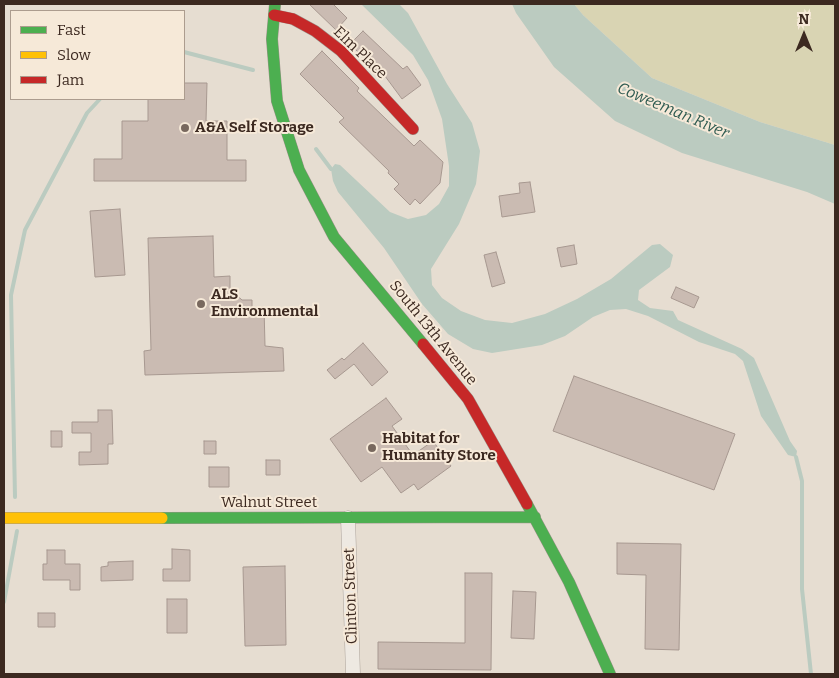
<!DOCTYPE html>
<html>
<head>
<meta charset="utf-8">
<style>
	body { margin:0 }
	#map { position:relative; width:839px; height:678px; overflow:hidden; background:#e6ddd1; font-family:Bitter,serif }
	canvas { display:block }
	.frame { position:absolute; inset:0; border:5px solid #3c2920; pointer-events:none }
	.legend { position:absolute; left:10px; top:10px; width:175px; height:90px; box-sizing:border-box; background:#f6e9d8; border:1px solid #ac9c8e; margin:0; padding:6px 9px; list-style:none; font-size:15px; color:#3c2920 }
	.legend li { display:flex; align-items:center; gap:10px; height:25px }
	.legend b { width:25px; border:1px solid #ac9c8e }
	.north { position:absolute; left:779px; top:10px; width:50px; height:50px; -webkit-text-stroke:4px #f6e9d8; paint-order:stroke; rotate:0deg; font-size:14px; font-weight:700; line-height:20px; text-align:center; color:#3c2920 }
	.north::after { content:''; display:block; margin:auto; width:18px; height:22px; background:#3c2920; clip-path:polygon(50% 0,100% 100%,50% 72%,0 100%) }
</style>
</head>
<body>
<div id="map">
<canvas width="839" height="678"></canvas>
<div class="frame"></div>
<ul class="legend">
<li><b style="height:6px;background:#4caf50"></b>Fast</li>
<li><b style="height:6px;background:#ffc107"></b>Slow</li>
<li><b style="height:6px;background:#c62828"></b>Jam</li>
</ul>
<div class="north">N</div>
</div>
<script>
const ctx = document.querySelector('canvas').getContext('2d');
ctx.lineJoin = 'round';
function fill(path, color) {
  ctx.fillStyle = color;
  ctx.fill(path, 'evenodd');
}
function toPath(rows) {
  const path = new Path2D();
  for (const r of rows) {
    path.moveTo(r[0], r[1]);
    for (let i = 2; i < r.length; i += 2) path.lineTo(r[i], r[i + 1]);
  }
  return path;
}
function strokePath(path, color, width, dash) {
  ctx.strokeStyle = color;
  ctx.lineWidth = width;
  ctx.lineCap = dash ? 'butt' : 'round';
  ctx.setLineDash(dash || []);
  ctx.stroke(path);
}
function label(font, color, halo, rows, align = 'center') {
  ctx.font = font + ' Bitter,serif';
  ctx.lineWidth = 4;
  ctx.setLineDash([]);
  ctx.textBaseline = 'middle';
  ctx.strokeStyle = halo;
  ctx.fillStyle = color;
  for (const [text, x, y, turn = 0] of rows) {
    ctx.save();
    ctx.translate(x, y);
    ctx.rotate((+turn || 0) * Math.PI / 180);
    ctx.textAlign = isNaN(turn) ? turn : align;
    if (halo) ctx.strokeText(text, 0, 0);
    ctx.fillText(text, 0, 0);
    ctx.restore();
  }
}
fill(toPath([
	[574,4,835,4,835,145,760,122,652,78,583,15]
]), '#d9d4b3');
fill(toPath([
	[361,4,399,4,408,13,447,84,472,123,480,151,476,184,459,224,431,269,432,285,442,298,461,311,485,320,512,323,545,314,577,299,611,279,652,245,660,244,673,255,670,267,639,290,638,300,650,308,673,311,678,320,742,349,754,358,790,441,797,451,796,457,788,455,761,416,743,361,735,354,699,342,648,316,626,309,610,310,593,317,565,336,542,345,492,353,473,349,448,334,422,304,384,248,338,192,333,181,331,169,335,164,340,165,390,212,408,219,426,215,439,204,449,186,449,166,442,119,428,80,413,55],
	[512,4,574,4,583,15,652,78,760,122,835,145,835,204,807,192,682,153,615,121,554,67,516,13]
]), '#bbcbc0');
strokePath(toPath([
	[184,52,253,70],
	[316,149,331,169],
	[796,457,802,481,802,589,811,674],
	[15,497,11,295,25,230,87,113,100,99],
	[4,602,17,531]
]), '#bbcbc0', 4);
const building = toPath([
	[309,4,333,4,347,18,336,30,309,4],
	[363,31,403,69,407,66,421,85,402,99,382,72,380,74,350,44,363,31],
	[322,51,359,88,357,91,414,146,420,140,443,162,440,183,420,204,415,199,410,205,394,189,399,184,388,173,389,171,339,122,344,118,300,74,322,51],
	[184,83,207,83,206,121,227,121,227,160,246,160,246,181,94,181,94,159,122,159,122,121,148,121,148,99,184,99,184,83],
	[530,182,535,212,502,217,499,196,520,193,519,183,530,182],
	[120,209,125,275,95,277,90,211,120,209],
	[213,236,214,277,230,276,230,289,242,300,252,300,252,308,264,307,265,346,283,348,284,371,145,375,144,351,151,350,148,238,213,236],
	[574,245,577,264,561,267,557,248,574,245],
	[496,252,505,283,492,287,484,255,496,252],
	[676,287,699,297,694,308,671,298,676,287],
	[363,343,388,372,372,386,354,364,335,379,327,370,342,358,344,360,363,343],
	[574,376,735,434,714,490,553,431,574,376],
	[386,398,402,419,392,426,413,455,433,441,451,466,418,490,414,484,401,493,382,467,361,482,330,439,386,398],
	[98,410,112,410,113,444,108,444,108,464,79,465,79,452,91,452,91,433,72,433,72,422,98,422,98,410],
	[51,431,62,431,62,447,51,447,51,431],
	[204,441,216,441,216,454,204,454,204,441],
	[266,460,280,460,280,475,266,475,266,460],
	[209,467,229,467,229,487,209,487,209,467],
	[617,543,681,544,679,650,645,649,646,575,617,574,617,543],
	[172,549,190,550,190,581,163,581,163,569,172,569,172,549],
	[47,550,65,550,65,564,80,564,80,590,70,590,70,580,43,580,43,564,47,564,47,550],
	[133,561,133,580,101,581,101,567,108,566,108,562,133,561],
	[285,566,286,645,245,646,243,567,285,566],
	[465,573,492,573,491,670,378,669,378,642,465,643,465,573],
	[513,591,536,592,534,639,511,638,513,591],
	[167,599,187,599,187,633,167,633,167,599],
	[38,613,55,613,55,627,38,627,38,613]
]);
fill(building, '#cabbb2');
strokePath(building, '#a79890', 1);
const street = toPath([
	[348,518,353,674]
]);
const fast = toPath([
	[275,4,272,39,277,101,299,170,334,237,423,344],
	[527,504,569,582,610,674],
	[162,518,535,517]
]);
const slow = toPath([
	[4,518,162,518]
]);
const jam = toPath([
	[274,15,293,19,315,31,341,51,413,129],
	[423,344,468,399,527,504]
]);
strokePath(street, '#aca299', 15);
strokePath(fast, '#9c928a', 12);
strokePath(slow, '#9c928a', 12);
strokePath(jam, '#9c928a', 12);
strokePath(street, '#eee9e2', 14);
strokePath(fast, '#4caf50', 11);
strokePath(slow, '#ffc107', 11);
strokePath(jam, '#c62828', 11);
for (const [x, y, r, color] of [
	[185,128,5,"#78685e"],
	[201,304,5,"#78685e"],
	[372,448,5,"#78685e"]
]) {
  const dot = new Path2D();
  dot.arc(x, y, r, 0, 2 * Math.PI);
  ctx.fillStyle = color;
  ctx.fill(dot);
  strokePath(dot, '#f6e9d8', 2);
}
label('15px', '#3c2920', '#f6e9d8', [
	["Elm Place",360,53,44],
	["South 13th Avenue",433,333,51],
	["Walnut Street",269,503],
	["Clinton Street",351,596,-92]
]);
label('bold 15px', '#3c2920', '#f6e9d8', [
	["A&A Self Storage",195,128],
	["ALS",211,295],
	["Environmental",211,312],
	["Habitat for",382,439],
	["Humanity Store",382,456]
], 'left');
label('italic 16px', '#305c52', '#f6e9d8', [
	["Coweeman River",673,111,23]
]);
</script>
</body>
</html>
